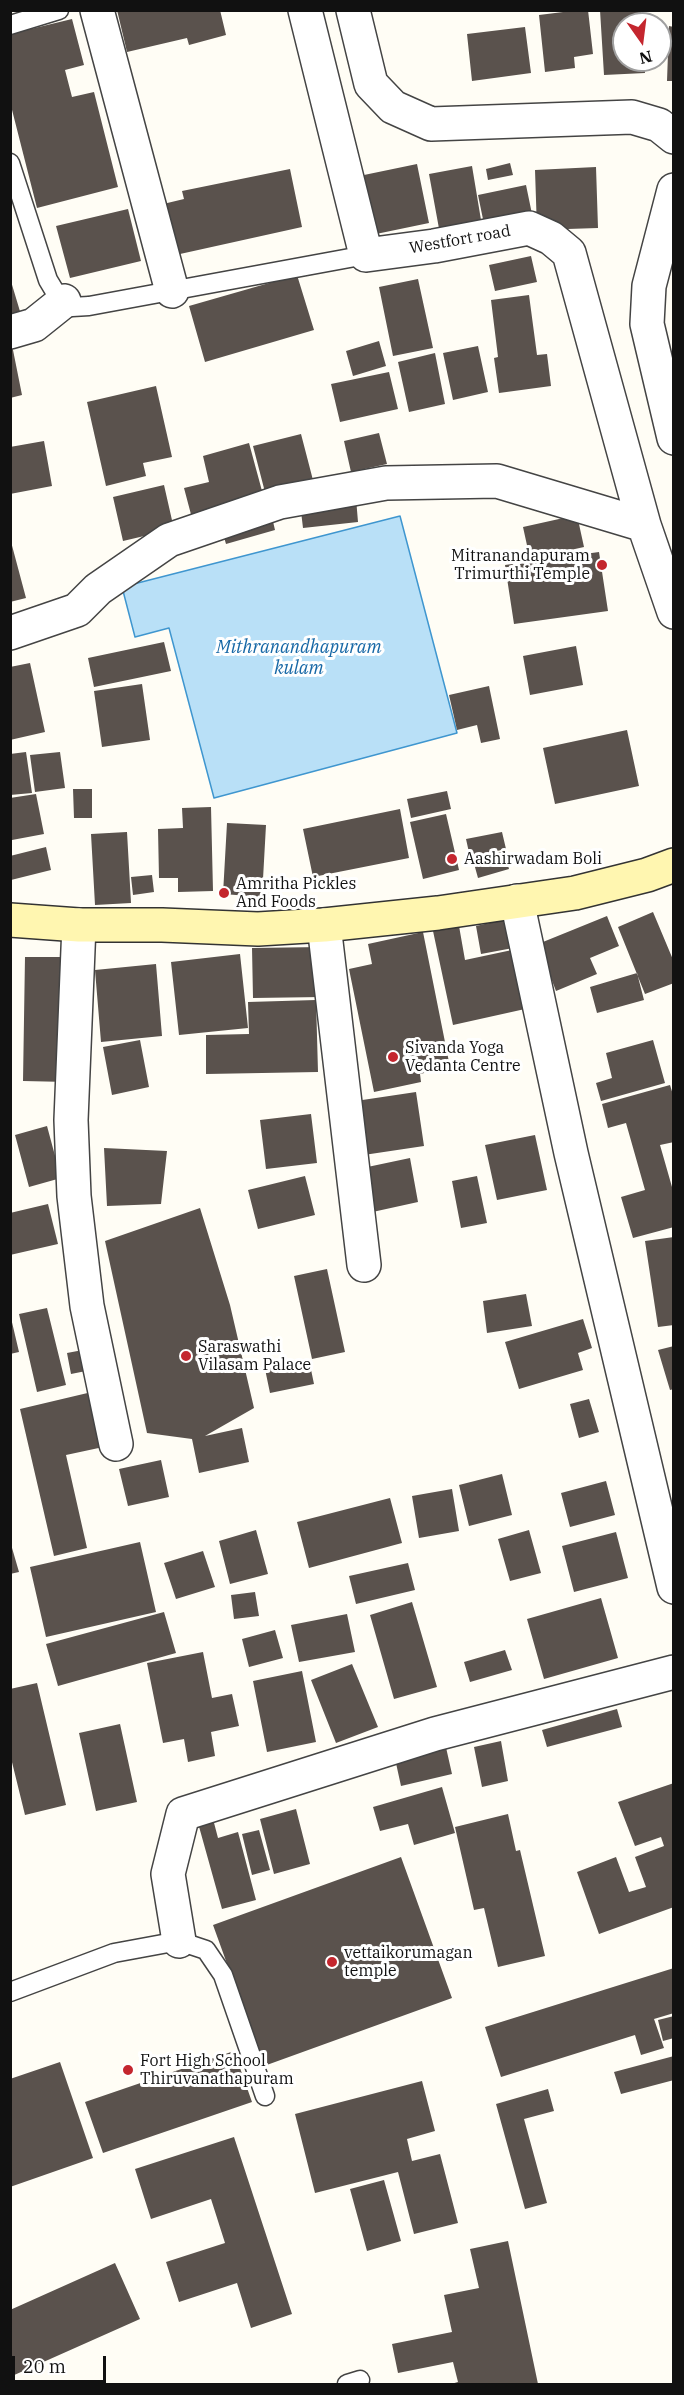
<!DOCTYPE html>
<html>
<head>
<meta charset="utf-8">
<style>
	body { margin:0 }
	#map { position:relative; width:684px; height:2395px; overflow:hidden; background:#fffdf5; font-family:"IBM Plex Serif",serif }
	canvas { display:block }
	.frame { position:absolute; inset:0; border:12px solid #111; pointer-events:none }
	.north { position:absolute; left:612px; top:12px; width:60px; height:60px; box-sizing:border-box; background:#fff; border:2px solid #a0a0a0; border-radius:50%; rotate:166deg; font-size:16px; font-weight:700; line-height:24px; text-align:center; color:#111 }
	.north::after { content:''; display:block; margin:auto; width:21px; height:27px; background:#c4262e; clip-path:polygon(50% 0,100% 100%,50% 72%,0 100%) }
	.scale { position:absolute; left:12px; top:2356px; width:94px; height:27px; box-sizing:border-box; border:3px solid #111; border-top:0; padding-left:8px; font-size:18px; line-height:21px; white-space:nowrap; color:#111; -webkit-text-stroke:4px #fff; paint-order:stroke }
</style>
</head>
<body>
<div id="map">
<canvas width="684" height="2395"></canvas>
<div class="frame"></div>
<div class="north">N</div>
<div class="scale">20 m</div>
</div>
<script>
const ctx = document.querySelector('canvas').getContext('2d');
ctx.lineJoin = 'round';
function fill(path, color) {
  ctx.fillStyle = color;
  ctx.fill(path, 'evenodd');
}
function toPath(rows) {
  const path = new Path2D();
  for (const r of rows) {
    path.moveTo(r[0], r[1]);
    for (let i = 2; i < r.length; i += 2) path.lineTo(r[i], r[i + 1]);
  }
  return path;
}
function strokePath(path, color, width, dash) {
  ctx.strokeStyle = color;
  ctx.lineWidth = width;
  ctx.lineCap = dash ? 'butt' : 'round';
  ctx.setLineDash(dash || []);
  ctx.stroke(path);
}
function label(font, color, halo, rows, align = 'center') {
  ctx.font = font + ' "IBM Plex Serif",serif';
  ctx.lineWidth = 6;
  ctx.setLineDash([]);
  ctx.textBaseline = 'middle';
  ctx.strokeStyle = halo;
  ctx.fillStyle = color;
  for (const [text, x, y, turn = 0] of rows) {
    ctx.save();
    ctx.translate(x, y);
    ctx.rotate((+turn || 0) * Math.PI / 180);
    ctx.textAlign = isNaN(turn) ? turn : align;
    if (halo) ctx.strokeText(text, 0, 0);
    ctx.fillText(text, 0, 0);
    ctx.restore();
  }
}
const water = toPath([
	[400,516,457,733,214,798,169,628,135,637,122,587,400,516]
]);
fill(water, '#b9e0f7');
strokePath(water, '#3f96cf', 1.5);
fill(toPath([
	[117,10,220,10,226,35,189,45,187,38,127,52],
	[579,10,588,10,593,54,574,57,575,68,545,72,539,15],
	[600,10,641,10,642,24,624,24,624,60,644,60,645,73,604,75],
	[72,19,84,65,65,70,72,97,94,92,118,187,37,208,10,102,10,34],
	[669,26,674,27,674,81,667,81],
	[525,27,531,73,472,81,467,34],
	[510,163,513,175,488,180,486,169],
	[417,164,429,223,376,234,364,175],
	[472,166,482,226,440,234,429,174],
	[596,167,598,228,537,230,535,170],
	[290,169,302,227,171,256,159,205,184,199,182,191],
	[526,185,532,214,484,224,478,195],
	[128,209,141,261,70,278,56,226],
	[531,256,537,282,495,291,489,265],
	[297,275,314,330,205,362,189,306],
	[10,278,22,318,10,322],
	[418,279,433,348,393,356,379,287],
	[529,295,537,355,547,354,551,386,499,393,494,358,498,357,491,300],
	[379,341,386,366,353,376,346,351],
	[10,345,12,345,22,395,10,398],
	[478,346,488,392,453,400,443,353],
	[435,353,445,404,409,412,398,362],
	[389,372,398,409,340,422,331,384],
	[156,386,172,457,143,463,146,476,106,486,87,402],
	[379,433,387,464,351,472,344,441],
	[301,434,314,484,266,496,253,446],
	[44,441,52,486,10,494,10,447],
	[249,443,265,502,193,522,184,488,209,482,203,456],
	[164,485,174,529,123,541,113,497],
	[356,498,358,522,303,528,300,503],
	[271,513,275,530,226,544,221,527],
	[577,515,584,547,530,559,523,527],
	[10,538,26,598,10,602],
	[599,552,608,611,514,624,505,565],
	[164,642,171,671,94,687,88,658],
	[576,646,583,685,530,695,523,656],
	[30,663,45,732,10,740,10,667],
	[142,684,150,740,102,747,94,691],
	[489,686,500,739,481,743,477,725,457,730,449,695],
	[627,730,639,786,555,804,543,748],
	[26,752,32,793,10,795,10,754],
	[60,752,65,788,35,792,30,755],
	[73,789,92,789,92,818,74,818],
	[447,791,451,809,411,818,407,799],
	[36,794,44,834,12,840,10,798],
	[211,807,213,891,178,892,178,878,159,878,158,829,183,828,182,808],
	[400,809,409,858,313,877,303,829],
	[446,814,459,870,423,879,410,822],
	[227,823,266,825,262,897,223,894],
	[127,832,131,903,95,905,91,834],
	[502,832,506,849,470,857,466,839],
	[46,847,51,870,11,880,10,856],
	[504,851,509,869,478,878,473,860],
	[152,875,154,892,133,895,131,877],
	[653,912,674,962,674,983,645,994,618,927],
	[607,916,619,946,590,958,597,974,556,991,538,944],
	[507,919,513,948,481,954,476,926],
	[459,926,465,960,512,950,525,1009,453,1025,433,931],
	[423,932,450,1067,420,1074,421,1082,374,1092,349,969,372,964,368,944],
	[322,947,322,997,253,998,252,948],
	[240,954,248,1028,179,1035,171,962],
	[25,957,70,957,68,1082,23,1081],
	[156,964,162,1036,101,1042,95,970],
	[637,973,644,1000,597,1013,590,987],
	[316,1000,318,1072,206,1074,206,1035,249,1034,248,1002],
	[140,1040,149,1087,112,1095,103,1047],
	[653,1040,665,1083,601,1101,596,1083,612,1078,606,1053],
	[670,1085,674,1098,674,1142,660,1145,674,1194,674,1227,633,1238,621,1197,645,1190,626,1123,608,1128,602,1104],
	[416,1092,424,1146,357,1156,349,1102],
	[311,1114,317,1163,266,1169,260,1120],
	[47,1126,61,1178,29,1187,15,1135],
	[535,1135,547,1190,497,1200,485,1145],
	[104,1148,167,1151,161,1204,107,1206],
	[410,1158,418,1202,368,1213,358,1169],
	[305,1176,315,1215,258,1229,248,1190],
	[477,1176,487,1223,461,1228,452,1181],
	[48,1204,58,1244,10,1255,10,1213],
	[200,1208,230,1305,254,1408,205,1436,242,1428,249,1462,199,1473,192,1439,147,1433,105,1241],
	[674,1237,674,1325,658,1327,645,1241],
	[327,1269,345,1352,312,1359,294,1276],
	[526,1294,532,1326,487,1333,483,1301],
	[47,1308,66,1385,37,1392,19,1314],
	[11,1318,19,1352,10,1354,10,1319],
	[583,1319,592,1348,578,1353,583,1370,519,1389,505,1342],
	[674,1346,674,1389,670,1390,658,1350],
	[88,1349,91,1370,71,1374,67,1353],
	[309,1360,314,1384,270,1393,265,1369],
	[96,1391,108,1446,66,1455,87,1548,54,1556,20,1409],
	[589,1399,599,1432,579,1438,570,1404],
	[161,1460,169,1497,128,1506,119,1469],
	[502,1474,512,1515,469,1526,459,1485],
	[606,1481,615,1515,570,1527,561,1493],
	[452,1489,459,1531,419,1538,412,1496],
	[390,1498,402,1543,309,1568,297,1522],
	[256,1530,268,1574,230,1584,219,1541],
	[529,1530,541,1573,510,1581,498,1539],
	[616,1532,628,1578,574,1592,562,1546],
	[10,1541,19,1572,10,1574],
	[140,1542,156,1612,46,1637,30,1567],
	[203,1551,215,1587,176,1599,164,1563],
	[408,1563,415,1590,356,1604,349,1576],
	[255,1592,259,1616,234,1619,231,1595],
	[601,1598,618,1658,544,1679,527,1619],
	[412,1602,437,1687,394,1699,370,1615],
	[164,1612,176,1653,58,1686,46,1644],
	[347,1614,355,1652,299,1662,291,1625],
	[275,1630,283,1658,249,1667,242,1639],
	[505,1650,512,1670,470,1682,464,1662],
	[203,1652,212,1698,232,1694,239,1726,211,1732,215,1756,188,1762,184,1739,163,1743,147,1663],
	[352,1664,378,1727,336,1743,311,1680],
	[302,1671,316,1742,267,1752,253,1681],
	[37,1683,66,1805,25,1815,10,1754,10,1689],
	[617,1709,622,1727,547,1747,542,1730],
	[120,1724,137,1802,96,1811,79,1733],
	[501,1741,508,1781,482,1787,474,1747],
	[445,1743,452,1774,401,1786,394,1754],
	[674,1783,674,1907,599,1934,577,1872,616,1857,629,1892,646,1887,635,1857,664,1846,661,1837,635,1846,618,1802],
	[442,1787,455,1833,414,1845,408,1824,380,1831,373,1807],
	[296,1809,310,1864,274,1874,260,1819],
	[508,1814,516,1851,520,1850,545,1956,498,1967,484,1908,474,1910,455,1827],
	[213,1819,218,1838,238,1832,256,1900,222,1909,198,1823],
	[259,1830,270,1870,252,1875,242,1834],
	[401,1857,452,1998,264,2066,213,1925],
	[674,1968,674,2013,654,2019,664,2048,641,2055,635,2035,501,2077,485,2027],
	[674,2016,674,2038,663,2041,658,2020],
	[234,2051,252,2102,103,2153,85,2102],
	[674,2056,674,2080,621,2094,614,2072],
	[60,2062,93,2158,10,2187,10,2079],
	[422,2081,435,2131,407,2139,412,2161,440,2154,458,2223,414,2234,398,2172,315,2193,295,2114],
	[548,2089,554,2111,524,2119,547,2203,525,2209,496,2104],
	[234,2137,292,2314,251,2328,237,2283,179,2302,166,2262,225,2243,211,2199,151,2219,135,2169],
	[384,2180,401,2241,367,2251,350,2189],
	[508,2241,538,2384,451,2384,458,2382,453,2362,398,2373,392,2344,452,2332,444,2295,479,2288,470,2249],
	[115,2263,140,2319,12,2376,10,2310]
]), '#5a524d');
const lane = toPath([
	[10,25,59,10],
	[10,163,48,280,57,295,72,307,89,306,366,255],
	[10,1992,114,1953,179,1941,206,1950,223,1975,265,2096],
	[347,2384,360,2380]
]);
const street = toPath([
	[97,10,172,291],
	[305,10,366,255,434,246,529,228,551,238,569,253,644,525,674,612],
	[353,10,371,84,393,107,431,124,632,117,659,125,674,137],
	[674,190,649,286,647,324,674,438],
	[10,332,34,325,64,301],
	[10,633,77,610,98,589,169,540,280,502,386,483,497,481,644,525],
	[517,901,571,1153,674,1587],
	[79,925,71,1120,74,1196,87,1306,116,1444],
	[324,925,364,1265],
	[179,1941,168,1874,183,1814,435,1734,674,1672]
]);
const secondary = toPath([
	[10,920,79,925,162,925,258,929,324,925,438,913,575,893,647,875,674,865]
]);
strokePath(lane, '#444', 21);
strokePath(street, '#444', 36);
strokePath(secondary, '#333', 36);
strokePath(lane, '#fff', 18);
strokePath(street, '#fff', 33);
strokePath(secondary, '#fff6b0', 33);
for (const [x, y, r, color] of [
	[602,565,6,"#c4262e"],
	[452,859,6,"#c4262e"],
	[224,893,6,"#c4262e"],
	[393,1057,6,"#c4262e"],
	[186,1356,6,"#c4262e"],
	[332,1962,6,"#c4262e"],
	[128,2070,6,"#c4262e"]
]) {
  const dot = new Path2D();
  dot.arc(x, y, r, 0, 2 * Math.PI);
  ctx.fillStyle = color;
  ctx.fill(dot);
  strokePath(dot, '#fff', 2);
}
label('16px', '#111', '#fff', [
	["Westfort road",460,240,-10]
]);
label('16px', '#111', '#fff', [
	["Mitranandapuram",590,556,"right"],
	["Trimurthi Temple",590,574,"right"],
	["Aashirwadam Boli",464,859],
	["Amritha Pickles",236,884],
	["And Foods",236,902],
	["Sivanda Yoga",405,1048],
	["Vedanta Centre",405,1066],
	["Saraswathi",198,1347],
	["Vilasam Palace",198,1365],
	["vettaikorumagan",344,1953],
	["temple",344,1971],
	["Fort High School",140,2061],
	["Thiruvanathapuram",140,2079]
], 'left');
label('italic 18px', '#1768a6', '#fff', [
	["Mithranandhapuram",299,648],
	["kulam",299,669]
]);
</script>
</body>
</html>
